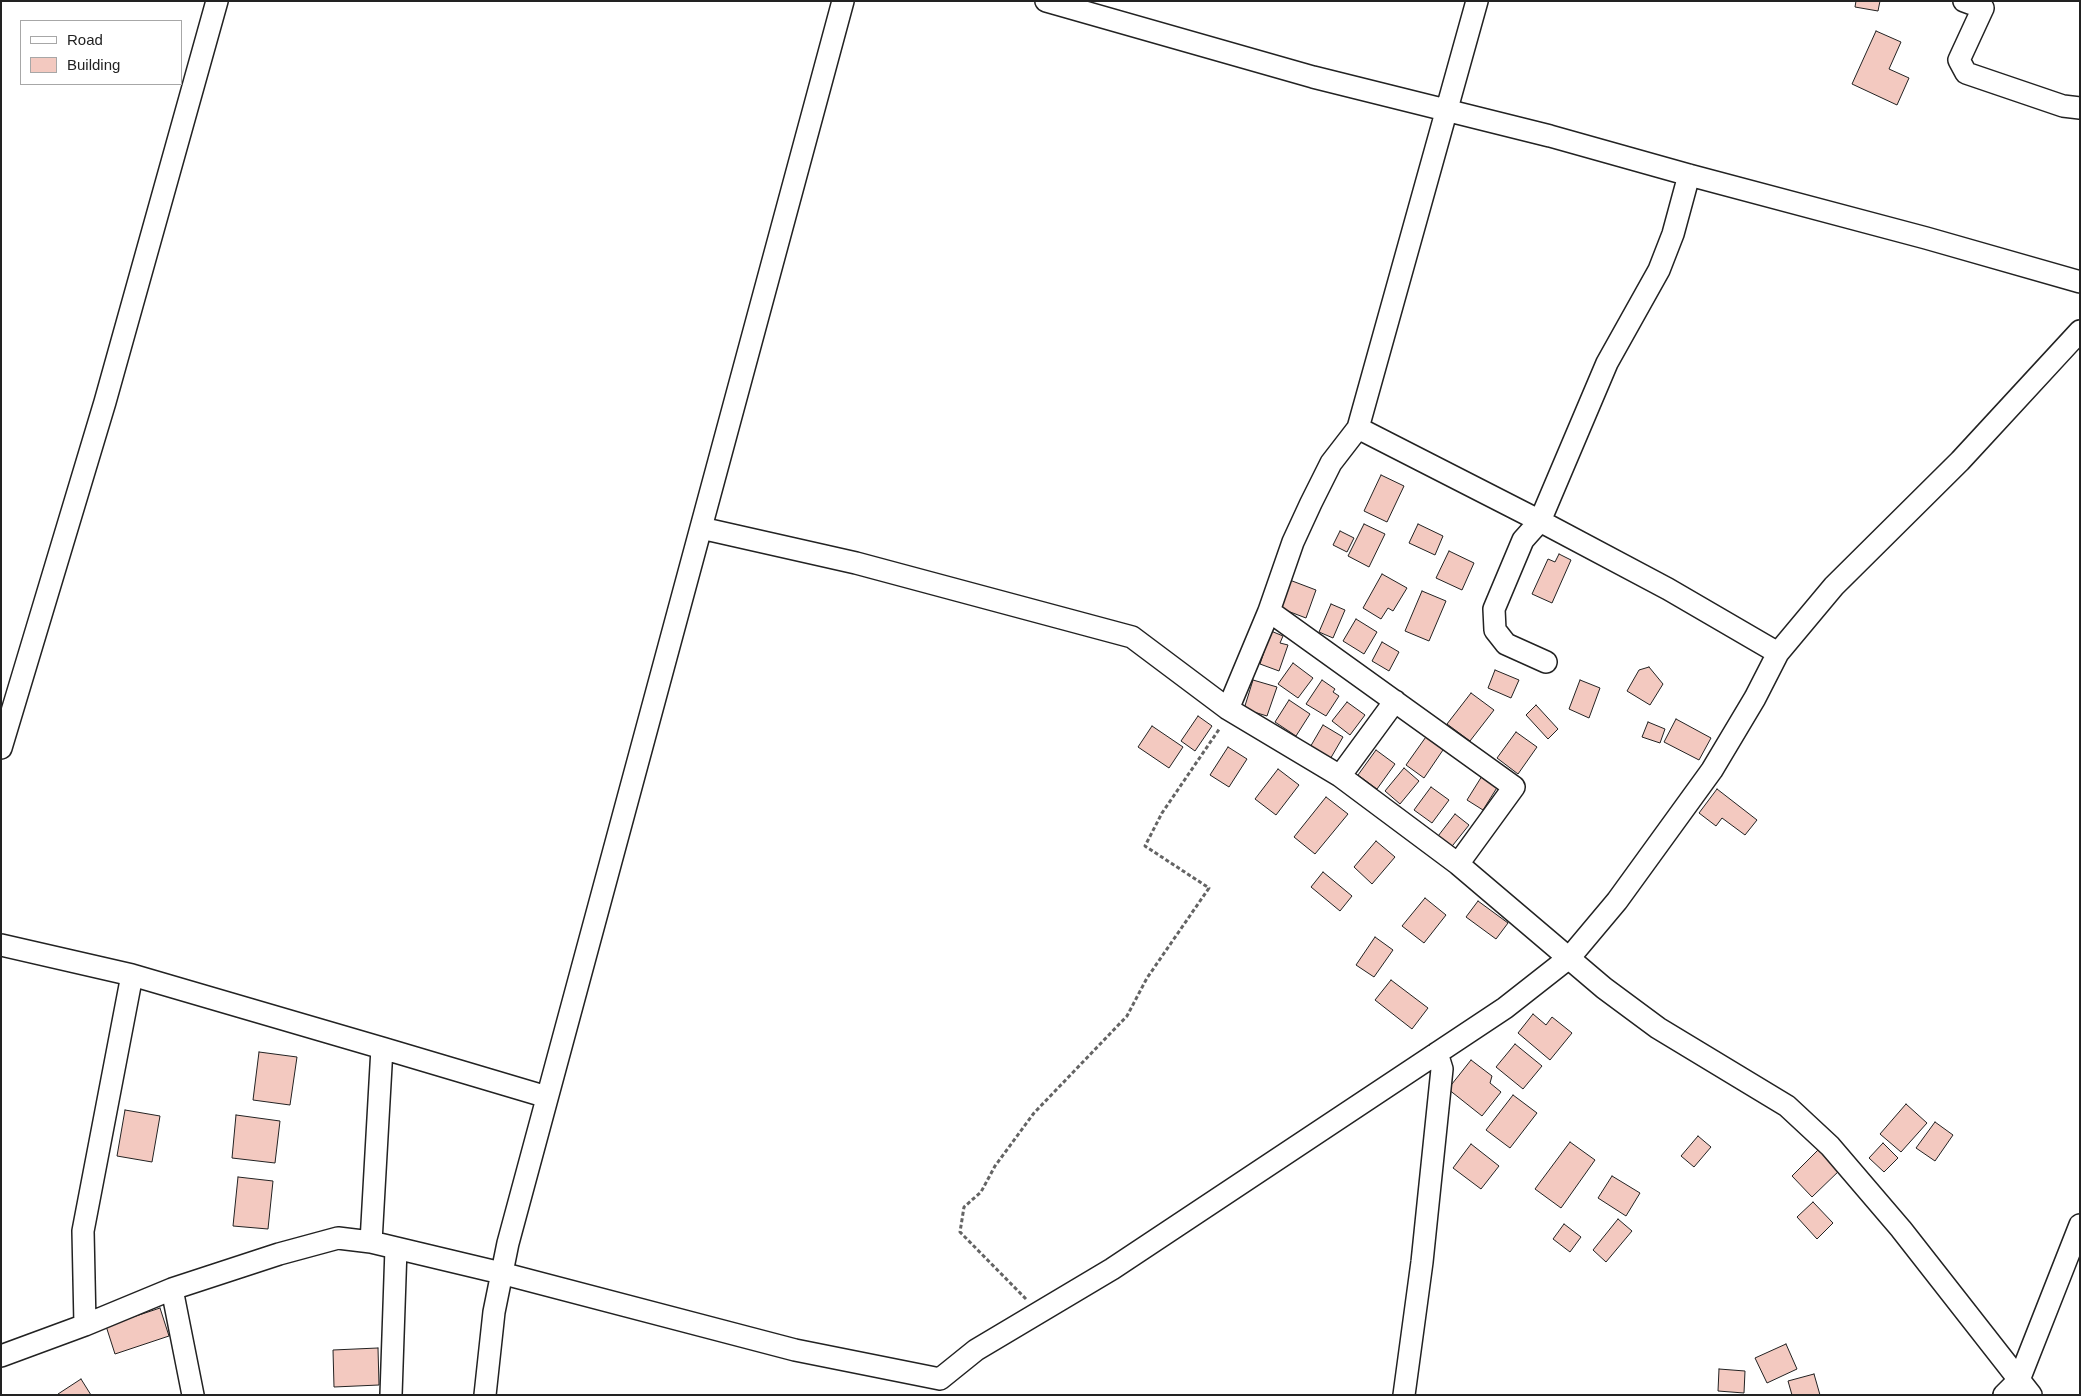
<!DOCTYPE html>
<html>
<head>
<meta charset="utf-8">
<style>
	body { margin:0 }
	#map { position:relative; width:2081px; height:1396px; overflow:hidden; background:#fff; font-family:Helvetica,sans-serif }
	canvas { display:block }
	.frame { position:absolute; inset:0; border:2px solid #222; pointer-events:none }
	.legend { position:absolute; left:20px; top:20px; width:162px; height:65px; box-sizing:border-box; background:#fff; border:1px solid #a7a7a7; margin:0; padding:6px 9px; list-style:none; font-size:15px; color:#222 }
	.legend li { display:flex; align-items:center; gap:10px; height:25px }
	.legend b { width:25px; border:1px solid #a7a7a7 }
</style>
</head>
<body>
<div id="map">
<canvas width="2081" height="1396"></canvas>
<div class="frame"></div>
<ul class="legend">
<li><b style="height:6px;background:#fff"></b>Road</li>
<li><b style="height:14px;background:#f3c9c0"></b>Building</li>
</ul>
</div>
<script>
const ctx = document.querySelector('canvas').getContext('2d');
ctx.lineJoin = 'round';
function fill(path, color) {
  ctx.fillStyle = color;
  ctx.fill(path, 'evenodd');
}
function toPath(rows) {
  const path = new Path2D();
  for (const r of rows) {
    path.moveTo(r[0], r[1]);
    for (let i = 2; i < r.length; i += 2) path.lineTo(r[i], r[i + 1]);
  }
  return path;
}
function strokePath(path, color, width, dash) {
  ctx.strokeStyle = color;
  ctx.lineWidth = width;
  ctx.lineCap = dash ? 'butt' : 'round';
  ctx.setLineDash(dash || []);
  ctx.stroke(path);
}
const building = toPath([
	[1856,1,1880,1,1878,11,1855,7,1856,1],
	[1876,31,1901,42,1889,69,1909,78,1897,105,1852,84,1876,31],
	[1381,475,1404,486,1387,522,1364,511,1381,475],
	[1364,524,1385,534,1369,567,1348,556,1364,524],
	[1418,524,1443,536,1435,555,1409,543,1418,524],
	[1340,531,1354,538,1347,552,1333,545,1340,531],
	[1449,551,1474,563,1462,590,1436,578,1449,551],
	[1559,554,1571,560,1552,603,1532,594,1548,559,1555,562,1559,554],
	[1382,574,1407,588,1393,611,1388,608,1381,619,1363,608,1382,574],
	[1287,579,1316,590,1306,618,1277,607,1287,579],
	[1422,591,1446,601,1429,641,1405,631,1422,591],
	[1331,604,1345,610,1333,638,1319,632,1331,604],
	[1356,619,1377,632,1364,654,1343,641,1356,619],
	[1271,631,1283,636,1280,643,1288,645,1279,671,1260,664,1271,631],
	[1382,642,1399,652,1389,671,1372,661,1382,642],
	[1293,663,1313,678,1298,698,1278,684,1293,663],
	[1649,667,1663,684,1650,705,1627,691,1639,670,1649,667],
	[1495,670,1519,680,1511,698,1488,688,1495,670],
	[1253,680,1277,687,1267,716,1244,709,1253,680],
	[1322,680,1335,689,1333,692,1339,696,1326,716,1306,704,1322,680],
	[1580,680,1600,688,1589,718,1569,709,1580,680],
	[1471,693,1494,710,1470,741,1447,724,1471,693],
	[1289,700,1310,714,1296,736,1275,722,1289,700],
	[1347,702,1365,715,1350,735,1332,721,1347,702],
	[1536,705,1558,729,1548,739,1526,715,1536,705],
	[1198,716,1212,726,1195,751,1181,741,1198,716],
	[1676,719,1711,738,1699,760,1664,742,1676,719],
	[1648,722,1665,729,1660,743,1642,737,1648,722],
	[1323,725,1343,737,1329,761,1309,749,1323,725],
	[1152,726,1183,747,1169,768,1138,747,1152,726],
	[1516,732,1537,747,1518,774,1497,758,1516,732],
	[1428,734,1445,747,1424,778,1406,765,1428,734],
	[1228,747,1247,759,1229,787,1210,775,1228,747],
	[1376,750,1395,764,1377,789,1358,775,1376,750],
	[1404,768,1419,781,1400,804,1385,791,1404,768],
	[1278,769,1299,785,1276,815,1255,799,1278,769],
	[1482,776,1498,786,1483,810,1467,800,1482,776],
	[1431,787,1449,800,1432,823,1414,810,1431,787],
	[1717,789,1757,820,1745,835,1722,818,1716,826,1699,813,1717,789],
	[1326,797,1348,814,1315,854,1294,837,1326,797],
	[1455,814,1469,825,1449,850,1435,840,1455,814],
	[1376,841,1395,857,1372,884,1354,867,1376,841],
	[1323,872,1352,896,1340,911,1311,887,1323,872],
	[1425,898,1446,915,1424,943,1402,926,1425,898],
	[1478,901,1508,923,1496,939,1466,917,1478,901],
	[1375,937,1393,950,1374,977,1356,965,1375,937],
	[1391,980,1428,1008,1412,1029,1375,1000,1391,980],
	[1533,1014,1546,1025,1552,1017,1572,1033,1550,1060,1518,1033,1533,1014],
	[1515,1044,1542,1066,1523,1089,1496,1067,1515,1044],
	[259,1052,297,1057,290,1105,253,1100,259,1052],
	[1471,1060,1492,1076,1490,1083,1501,1092,1482,1116,1448,1089,1471,1060],
	[1513,1095,1537,1113,1510,1148,1486,1130,1513,1095],
	[1906,1104,1927,1123,1901,1152,1880,1134,1906,1104],
	[125,1110,160,1116,152,1162,117,1156,125,1110],
	[236,1115,280,1121,275,1163,232,1158,236,1115],
	[1935,1122,1953,1135,1935,1161,1916,1148,1935,1122],
	[1698,1136,1711,1147,1694,1167,1681,1156,1698,1136],
	[1570,1142,1595,1160,1561,1208,1535,1189,1570,1142],
	[1883,1143,1898,1158,1884,1172,1869,1158,1883,1143],
	[1471,1144,1499,1166,1481,1189,1453,1168,1471,1144],
	[1821,1147,1842,1168,1812,1197,1792,1176,1821,1147],
	[1612,1176,1640,1193,1626,1216,1598,1198,1612,1176],
	[238,1177,273,1181,268,1229,233,1226,238,1177],
	[1813,1202,1833,1223,1817,1239,1797,1217,1813,1202],
	[1618,1219,1632,1231,1606,1262,1593,1250,1618,1219],
	[1564,1224,1581,1237,1570,1252,1553,1239,1564,1224],
	[160,1308,169,1336,115,1354,106,1326,160,1308],
	[1786,1344,1797,1369,1767,1383,1755,1358,1786,1344],
	[378,1348,379,1385,334,1387,333,1350,378,1348],
	[1719,1369,1745,1371,1744,1393,1718,1391,1719,1369],
	[1814,1374,1820,1395,1792,1395,1788,1381,1814,1374],
	[81,1379,91,1395,58,1395,58,1394,81,1379]
]);
fill(building, '#f3c9c0');
strokePath(building, '#222', 1);
const minor = toPath([
	[1046,1,1313,77,1550,136,1689,175,1926,238,2080,282],
	[1964,1,1983,8,1959,60,1966,73,2063,106,2080,108],
	[1358,428,1540,521,1668,589,1778,653],
	[701,528,856,563,1132,637,1228,709,1340,776,1458,864,1604,988,1658,1028,1787,1106,1830,1146,1901,1229,2031,1395],
	[1269,611,1514,787,1458,864],
	[1546,662,1506,644,1495,630,1494,609,1523,540,1540,521,1607,363,1659,270,1673,234,1689,175],
	[1228,709,1269,611,1293,542,1311,503,1331,463,1358,428,1477,1],
	[1,748,105,402,217,1],
	[1340,776,1395,701],
	[1,945,132,975,382,1048,371,1242,501,1273,795,1350,940,1379,976,1350,1112,1269,1505,1008,1570,957,1617,901,1712,770,1755,698,1778,653,1834,586,1960,461,2080,331],
	[132,975,83,1231,85,1325,172,1289,279,1254,338,1238,371,1242],
	[382,1048,547,1097],
	[172,1289,193,1395],
	[1,1356,85,1325],
	[391,1395,396,1248],
	[485,1395,494,1312,508,1243,843,1],
	[1404,1395,1422,1262,1442,1069,1437,1053],
	[2004,1395,2019,1380,2080,1225]
]);
strokePath(minor, '#222', 24);
strokePath(toPath([
	[1026,1299,960,1232,964,1207,981,1192,995,1166,1034,1113,1127,1016,1147,978,1209,888,1145,846,1162,813,1220,728]
]), '#646464', 3, [4, 2.5]);
strokePath(minor, '#fff', 21);
</script>
</body>
</html>
